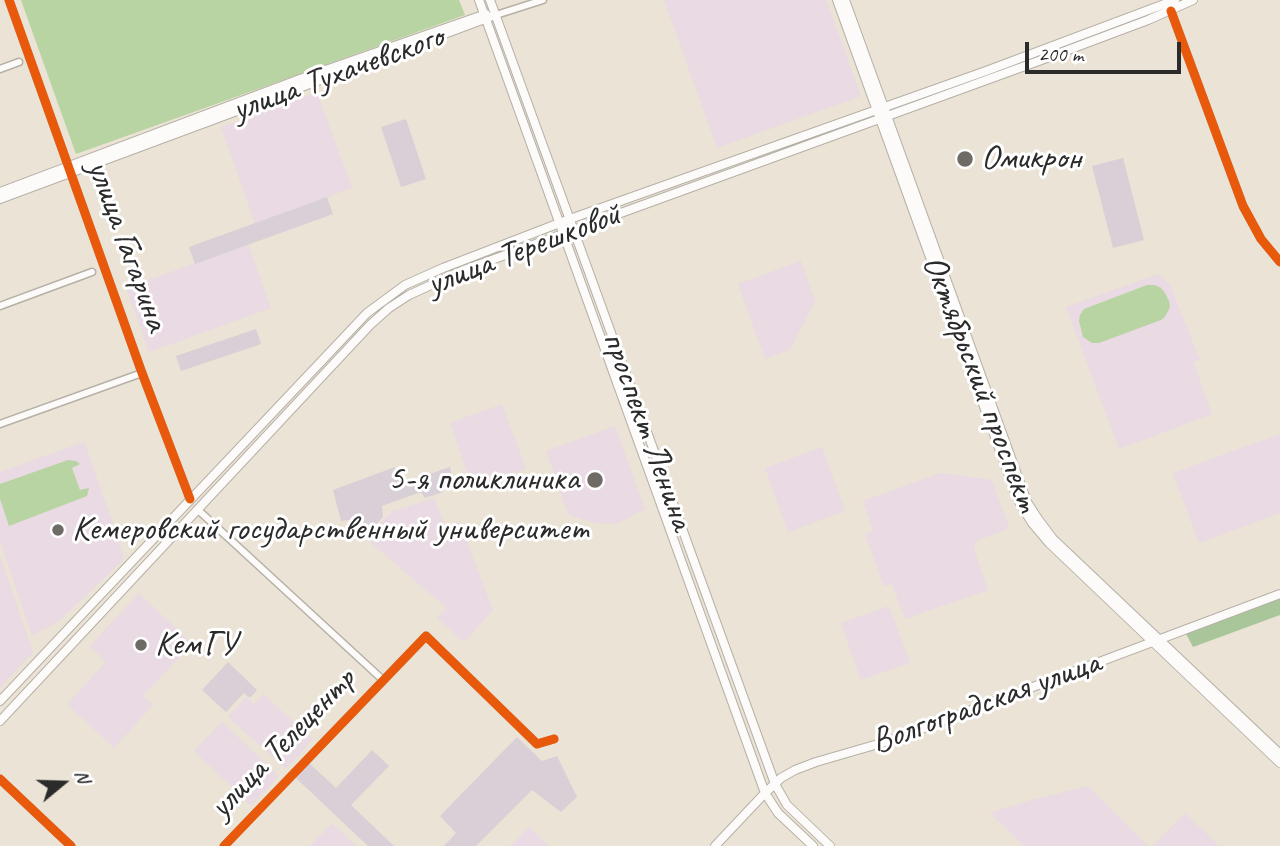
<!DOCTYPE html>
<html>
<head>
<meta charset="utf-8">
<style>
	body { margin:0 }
	#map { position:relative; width:1280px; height:846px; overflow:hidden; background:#ebe3d5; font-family:Caveat,sans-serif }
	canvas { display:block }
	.north { position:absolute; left:28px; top:748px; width:70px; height:70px; -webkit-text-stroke:5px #fff; paint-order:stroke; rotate:71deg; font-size:19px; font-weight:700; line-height:28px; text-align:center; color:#2b2b2b }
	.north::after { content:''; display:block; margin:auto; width:24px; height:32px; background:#2b2b2b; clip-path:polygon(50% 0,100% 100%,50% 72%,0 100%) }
	.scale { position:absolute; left:1025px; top:42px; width:156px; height:32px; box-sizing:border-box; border:4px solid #2b2b2b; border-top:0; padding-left:9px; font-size:21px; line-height:24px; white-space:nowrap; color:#2b2b2b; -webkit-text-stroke:5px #fff; paint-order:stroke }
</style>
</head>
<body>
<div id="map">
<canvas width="1280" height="846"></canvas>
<div class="north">N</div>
<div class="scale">200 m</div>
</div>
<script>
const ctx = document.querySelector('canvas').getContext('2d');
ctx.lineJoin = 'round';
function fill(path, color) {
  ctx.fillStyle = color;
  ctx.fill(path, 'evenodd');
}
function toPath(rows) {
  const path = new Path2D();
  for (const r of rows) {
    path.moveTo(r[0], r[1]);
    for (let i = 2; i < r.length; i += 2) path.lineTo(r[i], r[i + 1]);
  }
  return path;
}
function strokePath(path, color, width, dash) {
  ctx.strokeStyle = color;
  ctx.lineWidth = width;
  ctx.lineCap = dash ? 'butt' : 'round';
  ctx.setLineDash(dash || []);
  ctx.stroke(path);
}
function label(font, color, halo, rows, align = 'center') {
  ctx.font = font + ' Caveat,sans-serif';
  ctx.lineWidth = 6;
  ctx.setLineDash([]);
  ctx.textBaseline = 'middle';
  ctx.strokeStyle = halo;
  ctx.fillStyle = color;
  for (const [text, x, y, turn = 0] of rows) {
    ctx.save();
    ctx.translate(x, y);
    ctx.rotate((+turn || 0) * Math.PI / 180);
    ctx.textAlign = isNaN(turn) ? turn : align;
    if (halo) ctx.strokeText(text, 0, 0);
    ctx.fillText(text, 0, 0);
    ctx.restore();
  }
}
fill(toPath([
	[664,0,826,0,861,96,717,148],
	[317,92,352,188,255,223,221,127],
	[248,244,271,308,149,352,126,288],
	[801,261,815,301,790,350,765,359,738,284],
	[1158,274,1170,285,1200,360,1193,362,1212,414,1119,449,1066,307],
	[502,404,526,469,473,488,450,423],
	[615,426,645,509,617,524,594,523,568,514,546,451],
	[1280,434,1280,513,1199,543,1173,473],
	[84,442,112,520,124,559,58,622,32,635,0,540,0,472],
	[822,447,845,511,788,532,765,468],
	[941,473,992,480,1009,528,976,541,974,549,988,590,905,619,892,584,884,586,865,534,873,531,863,501],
	[434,498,445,526,459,521,493,610,464,642,437,618,447,608,365,538,393,511],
	[0,556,33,652,0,688],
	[139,593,192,644,143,696,153,705,114,748,67,704,106,662,90,646],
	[889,606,910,663,861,680,841,623],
	[263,694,313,739,286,769,228,717,246,697,254,704],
	[222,722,279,776,251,806,194,751],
	[1088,786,1148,846,1024,846,990,813,1028,801],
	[1185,813,1219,846,1153,846],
	[332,823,356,846,310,846],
	[529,827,549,846,511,846]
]), '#e9dae3');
fill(toPath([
	[406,119,426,179,401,187,381,127],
	[1123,158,1144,240,1113,248,1092,166],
	[327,197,333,214,195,264,189,247],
	[256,329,261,344,181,371,176,356],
	[395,467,401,484,450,467,452,477,443,482,443,492,425,498,421,492,382,506,383,517,369,531,355,519,341,521,333,490],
	[228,662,257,690,250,698,244,693,226,712,202,690],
	[517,737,542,761,557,756,577,797,561,812,532,790,476,846,444,846,456,833,440,816],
	[372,750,389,766,351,805,394,846,368,846,296,778,309,763,336,788]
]), '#d8cfd7');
fill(toPath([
	[21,0,459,0,465,15,76,154],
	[1147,285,1155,285,1161,288,1165,293,1169,301,1170,307,1165,317,1161,320,1099,343,1092,343,1083,337,1079,321,1080,315,1084,309],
	[68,460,76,461,80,464,72,468,80,490,89,488,87,496,9,526,0,499,0,484]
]), '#b8d4a3');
fill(toPath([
	[1280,596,1280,615,1193,647,1185,632]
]), '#a9c59a');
const minor = toPath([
	[9,0,142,373,190,499],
	[1171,11,1243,206,1261,239,1280,262],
	[496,15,543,0],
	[0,69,19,62],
	[0,306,92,272],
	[0,424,142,373],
	[197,509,383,680],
	[0,779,71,846],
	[224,846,426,636,537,744,554,739]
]);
const major = toPath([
	[479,0,765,793,778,813,813,846],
	[490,0,775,784,787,805,830,846],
	[837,0,1016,495,1021,505,1032,523,1049,543,1280,763],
	[845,0,1027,502,1038,519,1053,539,1280,754],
	[0,192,300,79,486,14],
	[0,199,490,17],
	[0,701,367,313,405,285,443,268,570,219,986,71,1175,0],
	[0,721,370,325,389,308,409,295,464,270,1036,62,1148,20,1193,0],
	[715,846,765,793,781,778,795,770,816,762,892,740,1280,594]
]);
strokePath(minor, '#b6b0a7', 9);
strokePath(major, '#b6b0a7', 10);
strokePath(minor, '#fcfbf9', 6);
strokePath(major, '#fcfbf9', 8);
strokePath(toPath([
	[9,0,142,373,190,499],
	[1171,11,1243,206,1261,239,1280,262],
	[0,779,71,846],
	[224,846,426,636,537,744,554,739]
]), '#e8590c', 9);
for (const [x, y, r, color] of [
	[965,159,9,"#6e6b66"],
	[595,480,9,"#6e6b66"],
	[58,530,7,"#6e6b66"],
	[141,645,7,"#6e6b66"]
]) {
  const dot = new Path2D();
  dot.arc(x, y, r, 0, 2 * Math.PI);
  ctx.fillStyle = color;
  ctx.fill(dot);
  strokePath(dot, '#fff', 2.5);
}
label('35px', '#2b2b2b', '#fff', [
	["улица Тухачевского",338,74,-20],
	["улица Гагарина",127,246,70],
	["улица Терешковой",524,250,-21],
	["Октябрьский проспект",980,384,69],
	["проспект Ленина",647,431,70],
	["Волгоградская улица",986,703,-20],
	["улица Телецентр",283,744,-46]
]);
label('35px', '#2b2b2b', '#fff', [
	["Омикрон",981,159],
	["5-я поликлиника",579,480,"right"],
	["Кемеровский государственный университет",72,530],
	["КемГУ",155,645]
], 'left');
</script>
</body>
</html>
